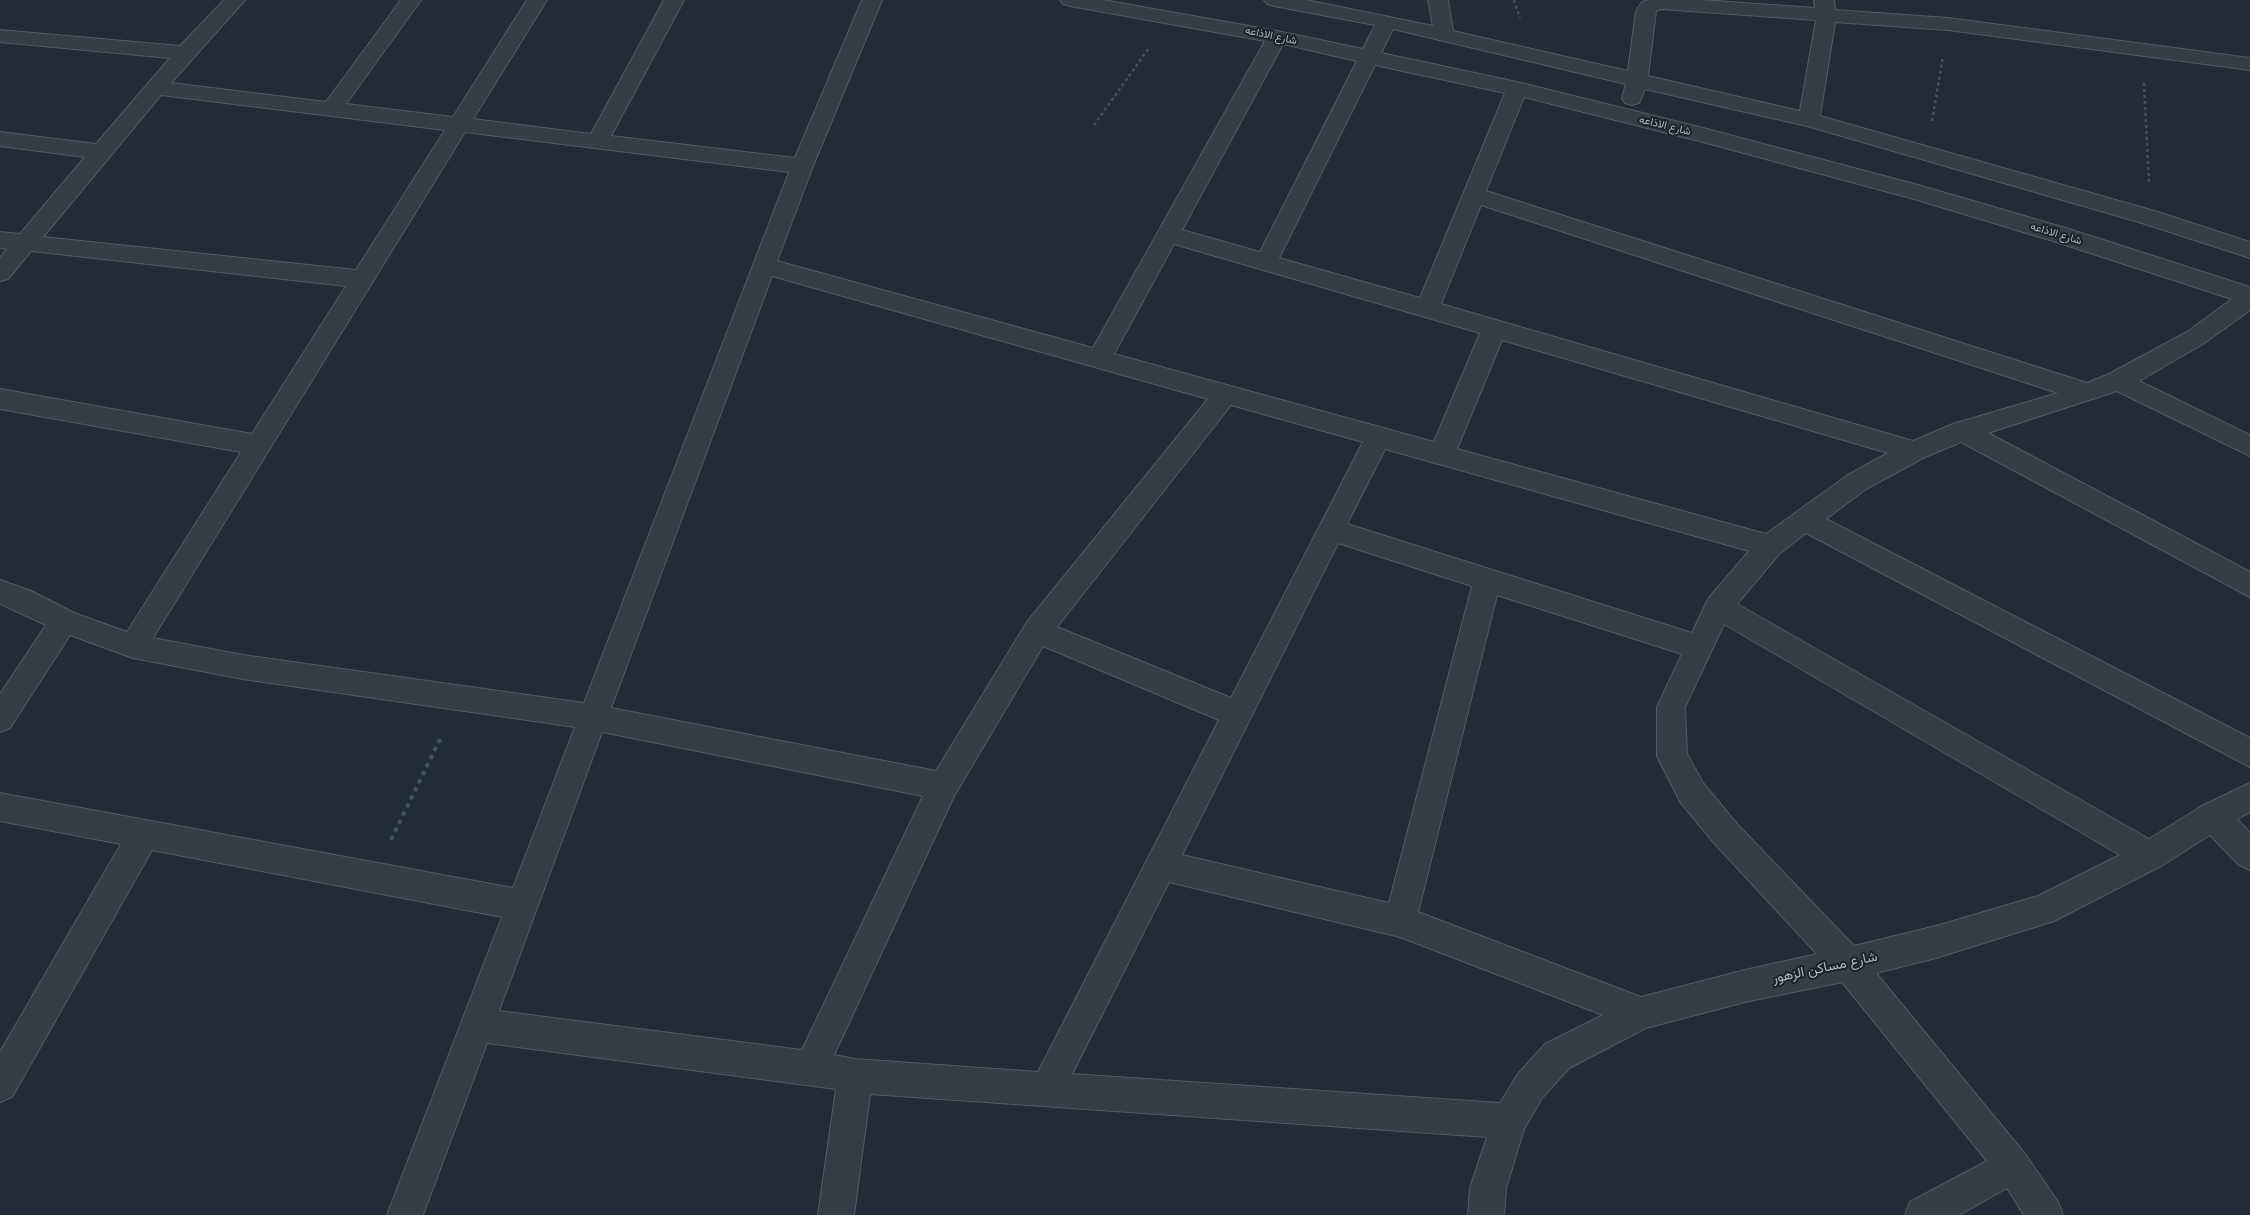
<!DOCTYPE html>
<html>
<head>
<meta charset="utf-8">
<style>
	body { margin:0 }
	canvas { display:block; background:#202c38 }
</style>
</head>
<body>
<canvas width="2250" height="1215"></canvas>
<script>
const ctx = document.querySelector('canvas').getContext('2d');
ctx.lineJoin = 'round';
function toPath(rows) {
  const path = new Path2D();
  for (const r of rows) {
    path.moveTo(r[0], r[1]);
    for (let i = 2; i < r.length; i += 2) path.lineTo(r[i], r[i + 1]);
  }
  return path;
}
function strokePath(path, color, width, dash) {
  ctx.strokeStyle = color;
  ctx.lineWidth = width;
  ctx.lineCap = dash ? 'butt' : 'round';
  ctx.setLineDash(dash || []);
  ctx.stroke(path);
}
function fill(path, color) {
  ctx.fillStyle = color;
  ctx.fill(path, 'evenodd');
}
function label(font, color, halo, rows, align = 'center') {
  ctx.font = font + ' "Varela Round",Vazirmatn,sans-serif';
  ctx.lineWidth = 4;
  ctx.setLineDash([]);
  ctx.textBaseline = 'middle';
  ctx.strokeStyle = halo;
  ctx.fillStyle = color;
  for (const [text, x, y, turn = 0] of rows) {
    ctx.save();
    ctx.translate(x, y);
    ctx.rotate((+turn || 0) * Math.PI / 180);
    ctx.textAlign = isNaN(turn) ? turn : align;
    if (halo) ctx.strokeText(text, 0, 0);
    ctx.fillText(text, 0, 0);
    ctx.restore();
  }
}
const minor = toPath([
	[224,0,245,0,171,83,326,102,401,0,421,0,346,104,453,117,527,0,547,0,473,119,591,134,664,0,684,0,611,136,795,158,862,0,882,0,813,166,777,261,1093,348,1265,41,1070,6,1063,4,1060,0,1103,0,1277,31,1363,49,1375,25,1274,6,1267,4,1264,0,1306,0,1433,26,1428,0,1448,0,1453,31,1628,71,1636,11,1642,2,1649,0,1701,0,1815,8,1814,0,1834,0,1835,10,1948,18,2250,58,2250,70,1948,30,1835,22,1820,116,2158,212,2250,242,2250,258,2142,223,1807,126,1645,89,1639,103,1632,105,1625,103,1622,98,1626,84,1393,29,1381,53,1517,82,1703,128,1918,185,2069,229,2250,287,2250,310,2203,344,2139,381,2250,435,2250,456,2117,391,1988,433,2250,572,2250,597,1961,442,1923,458,1866,489,1826,519,2250,738,2250,767,1806,533,1779,554,1737,604,2149,839,2202,806,2250,783,2250,812,2237,819,2250,833,2250,870,2239,865,2210,835,2161,866,2054,921,1936,958,1876,973,2025,1154,2058,1202,2063,1215,2024,1215,2007,1188,1959,1215,1905,1215,1910,1202,1987,1161,1842,982,1745,1002,1646,1028,1569,1068,1542,1098,1524,1129,1506,1188,1504,1215,1468,1215,1470,1188,1487,1137,870,1094,854,1215,818,1215,836,1089,487,1043,423,1215,387,1215,502,917,152,850,12,1097,0,1102,0,1052,121,844,0,821,0,793,513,888,575,727,243,679,133,658,70,635,10,728,0,732,0,694,46,625,0,604,0,580,31,591,74,613,127,632,241,452,0,409,0,389,252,434,346,286,31,251,8,279,0,281,0,258,7,249,0,248,0,232,20,234,85,157,0,146,0,132,96,144,170,58,0,42,0,30,180,46,224,0],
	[1661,9,1816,20,1800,111,1648,76,1656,11,1661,9],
	[1283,44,1357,61,1260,252,1182,230,1283,44],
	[1375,65,1505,93,1420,298,1279,258,1375,65],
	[161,95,445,130,356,270,43,237,161,95],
	[1524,97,1703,142,1914,199,2053,241,2232,299,2187,332,2109,374,2087,383,1486,191,1524,97],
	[465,132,789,172,584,703,243,655,153,638,465,132],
	[1481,205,2058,393,1953,424,1913,441,1441,304,1481,205],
	[1174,244,1480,333,1434,442,1114,354,1174,244],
	[772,276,1208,399,1027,622,936,771,611,708,772,276],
	[1502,340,1888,453,1848,475,1766,534,1457,449,1502,340],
	[1231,405,1363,442,1231,698,1057,627,1231,405],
	[1385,449,1749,551,1708,599,1692,633,1347,524,1385,449],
	[1338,543,1472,586,1389,903,1182,855,1338,543],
	[1497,595,1682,654,1657,707,1657,756,1662,766,1681,803,1715,844,1817,954,1745,970,1641,997,1418,912,1497,595],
	[1724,624,2120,855,2038,896,1936,926,1854,946,1737,824,1703,783,1687,754,1685,707,1724,624],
	[1043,646,1219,720,1038,1072,855,1059,834,1055,954,796,1043,646],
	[602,732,923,796,802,1050,499,1011,602,732],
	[1169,882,1400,937,1603,1015,1545,1044,1518,1074,1500,1103,1072,1074,1169,882]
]);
strokePath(minor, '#515c66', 2);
strokePath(toPath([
	[1514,0,1520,18],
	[2144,83,2149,182],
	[1932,121,1943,56],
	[1094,125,1149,48]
]), '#405556', 2.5, [3, 3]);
strokePath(toPath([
	[391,840,442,735]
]), '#405556', 4, [4.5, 4.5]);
fill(minor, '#343e48');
label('11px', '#aeb9c5', '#19232d', [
	["شارع الاذاعه",1271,36,12],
	["شارع الاذاعه",1665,126,14],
	["شارع الاذاعه",2056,234,17]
]);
label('14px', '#aeb9c5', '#19232d', [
	["شارع مساكن الزهور",1825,968,-12]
]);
</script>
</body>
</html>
